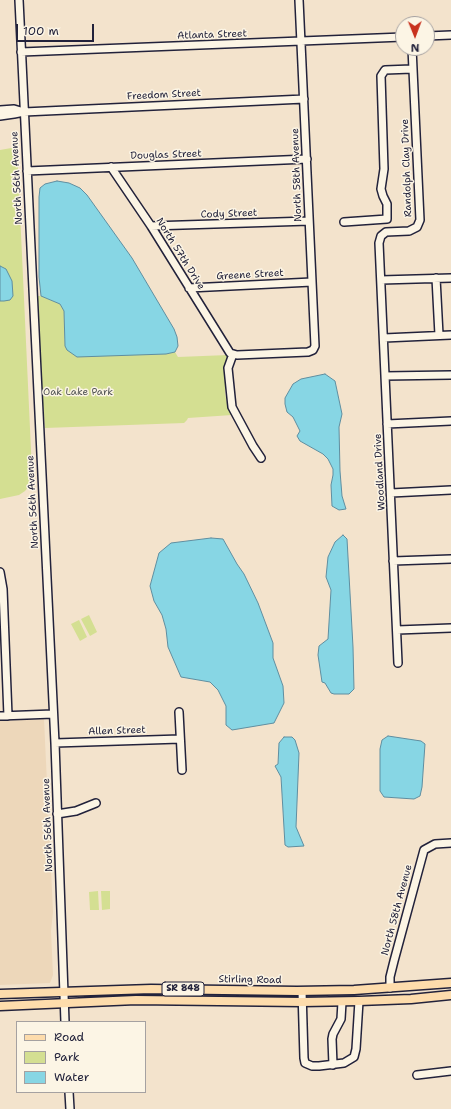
<!DOCTYPE html>
<html>
<head>
<meta charset="utf-8">
<style>
	body { margin:0 }
	#map { position:relative; width:451px; height:1109px; overflow:hidden; background:#f3e3cc; font-family:"Shantell Sans",sans-serif }
	canvas { display:block }
	.legend { position:absolute; left:16px; top:1021px; width:130px; height:72px; box-sizing:border-box; background:#fcf5e5; border:1px solid #a5a1a1; margin:0; padding:5px 7px; list-style:none; font-size:12px; color:#22223b }
	.legend li { display:flex; align-items:center; gap:8px; height:20px }
	.legend b { width:20px; border:1px solid #a5a1a1 }
	.north { position:absolute; left:395px; top:16px; width:40px; height:40px; box-sizing:border-box; background:#fcf5e5; border:1px solid #a5a1a1; border-radius:50%; rotate:179deg; font-size:11px; font-weight:700; line-height:16px; text-align:center; color:#22223b }
	.north::after { content:''; display:block; margin:auto; width:14px; height:18px; background:#c8321e; clip-path:polygon(50% 0,100% 100%,50% 72%,0 100%) }
	.scale { position:absolute; left:16px; top:24px; width:78px; height:18px; box-sizing:border-box; border:2px solid #22223b; border-top:0; padding-left:5px; font-size:12px; line-height:14px; white-space:nowrap; color:#22223b; -webkit-text-stroke:3px #fcf5e5; paint-order:stroke }
</style>
</head>
<body>
<div id="map">
<canvas width="451" height="1109"></canvas>
<ul class="legend">
<li><b style="height:5px;background:#fddcac"></b>Road</li>
<li><b style="height:11px;background:#d4df92"></b>Park</li>
<li><b style="height:11px;background:#87d6e4"></b>Water</li>
</ul>
<div class="north">N</div>
<div class="scale">100 m</div>
</div>
<script>
const ctx = document.querySelector('canvas').getContext('2d');
ctx.lineJoin = 'round';
function fill(path, color) {
  ctx.fillStyle = color;
  ctx.fill(path, 'evenodd');
}
function toPath(rows) {
  const path = new Path2D();
  for (const r of rows) {
    path.moveTo(r[0], r[1]);
    for (let i = 2; i < r.length; i += 2) path.lineTo(r[i], r[i + 1]);
  }
  return path;
}
function strokePath(path, color, width, dash) {
  ctx.strokeStyle = color;
  ctx.lineWidth = width;
  ctx.lineCap = dash ? 'butt' : 'round';
  ctx.setLineDash(dash || []);
  ctx.stroke(path);
}
function label(font, color, halo, rows, align = 'center') {
  ctx.font = font + ' "Shantell Sans",sans-serif';
  ctx.lineWidth = 3;
  ctx.setLineDash([]);
  ctx.textBaseline = 'middle';
  ctx.strokeStyle = halo;
  ctx.fillStyle = color;
  for (const [text, x, y, turn = 0] of rows) {
    ctx.save();
    ctx.translate(x, y);
    ctx.rotate((+turn || 0) * Math.PI / 180);
    ctx.textAlign = isNaN(turn) ? turn : align;
    if (halo) ctx.strokeText(text, 0, 0);
    ctx.fillText(text, 0, 0);
    ctx.restore();
  }
}
fill(toPath([
	[44,719,53,912,51,931,53,975,50,983,0,985,0,721]
]), '#edd7ba');
fill(toPath([
	[17,147,32,472,31,479,29,486,25,491,19,495,0,499,0,150],
	[35,296,41,296,60,304,64,311,65,346,166,354,175,352,178,357,228,355,225,364,225,393,227,404,232,415,188,418,187,420,184,423,45,428,44,414,40,378],
	[89,615,97,632,90,636,81,619],
	[79,620,87,637,80,641,71,624],
	[98,891,99,910,90,910,89,892],
	[101,891,110,891,110,909,102,910]
]), '#d4df92');
const water = toPath([
	[57,181,69,183,80,188,87,195,132,258,174,329,177,337,178,346,175,352,166,354,77,357,67,350,65,346,64,311,60,304,41,296,39,277,39,197,40,188,45,184,57,181],
	[0,266,6,269,12,281,13,296,10,300,4,301,0,301,0,266],
	[325,374,335,381,342,414,339,427,340,471,342,496,346,509,339,510,332,506,331,485,333,475,333,469,328,459,323,454,300,441,297,436,300,431,293,417,287,412,285,404,285,398,293,384,301,379,325,374],
	[343,535,347,539,353,647,354,689,349,694,334,694,331,693,325,683,322,682,318,655,319,646,328,639,331,590,326,577,328,557,335,542,343,535],
	[211,538,223,539,237,564,244,574,258,603,273,643,273,658,283,686,284,703,274,723,232,730,226,725,226,706,218,690,210,682,181,677,168,647,166,629,162,615,154,601,150,586,159,553,171,543,211,538],
	[388,736,421,741,425,744,422,787,420,796,414,799,384,797,380,791,380,749,382,740,388,736],
	[284,737,292,737,295,740,299,753,296,827,304,846,288,847,285,845,281,777,275,766,278,764,279,743,284,737]
]);
fill(water, '#87d6e4');
strokePath(water, '#5f8ea0', 1);
const minor = toPath([
	[19,0,55,743,65,1022],
	[427,36,451,35],
	[21,52,403,37],
	[0,110,14,109,24,112],
	[0,116,14,114,24,112,304,99],
	[111,167,151,226,230,353,237,355,308,352,313,350,315,346,299,0],
	[27,171,307,159],
	[344,222,387,219,387,204,383,196,381,189,384,169,381,76,385,70,412,69],
	[151,226,309,221],
	[436,278,439,335],
	[381,280,451,278],
	[189,288,312,282],
	[384,338,451,335],
	[233,354,228,368,232,407,253,446,261,458],
	[385,376,451,375],
	[387,424,451,421],
	[391,493,451,490],
	[393,561,451,559],
	[0,572,3,589,8,716],
	[397,630,451,628],
	[398,663,379,243,381,236,386,232,409,231,417,227,420,220,412,48],
	[179,712,182,770],
	[0,716,53,714],
	[55,743,180,739],
	[57,814,76,811,96,803],
	[390,988,390,977,394,961,424,850,435,844,451,843],
	[302,991,304,1058,305,1063,312,1066,319,1066,344,1063,354,1057,356,1049,359,1001],
	[333,1065,332,1039,333,1034,341,1019,342,1002],
	[417,1075,451,1071],
	[69,1092,70,1109]
]);
const major = toPath([
	[0,994,151,989,297,991,354,990,451,983],
	[0,1006,136,1000,302,1002,359,1001,411,999,451,995]
]);
strokePath(minor, '#22223b', 10);
strokePath(major, '#22223b', 11);
strokePath(minor, '#fcf5e5', 7);
strokePath(major, '#fddcac', 8);
for (const [x, y, w] of [
	[183,989,42]
]) {
  const box = new Path2D();
  box.roundRect(x - w / 2, y - 7, w, 14, 3);
  ctx.fillStyle = '#fcf5e5';
  ctx.fill(box);
  strokePath(box, '#22223b', 1);
}
label('bold 9px', '#22223b', null, [
	["SR 848",183,989]
]);
label('10px', '#22223b', '#fcf5e5', [
	["Atlanta Street",212,35,-2],
	["Freedom Street",164,95,-3],
	["Douglas Street",166,155,-2],
	["Randolph Clay Drive",407,168,-92],
	["North 58th Avenue",297,175,-92],
	["North 56th Avenue",17,178,-93],
	["Cody Street",229,214,-2],
	["North 57th Drive",180,254,58],
	["Greene Street",250,275,-3],
	["Woodland Drive",380,472,-93],
	["North 56th Avenue",33,502,-93],
	["Allen Street",117,731,-2],
	["North 56th Avenue",48,825,-92],
	["North 58th Avenue",397,910,-75],
	["Stirling Road",250,980,1]
]);
label('10px', '#4e5151', '#fcf5e5', [
	["Oak Lake Park",78,392]
]);
</script>
</body>
</html>
